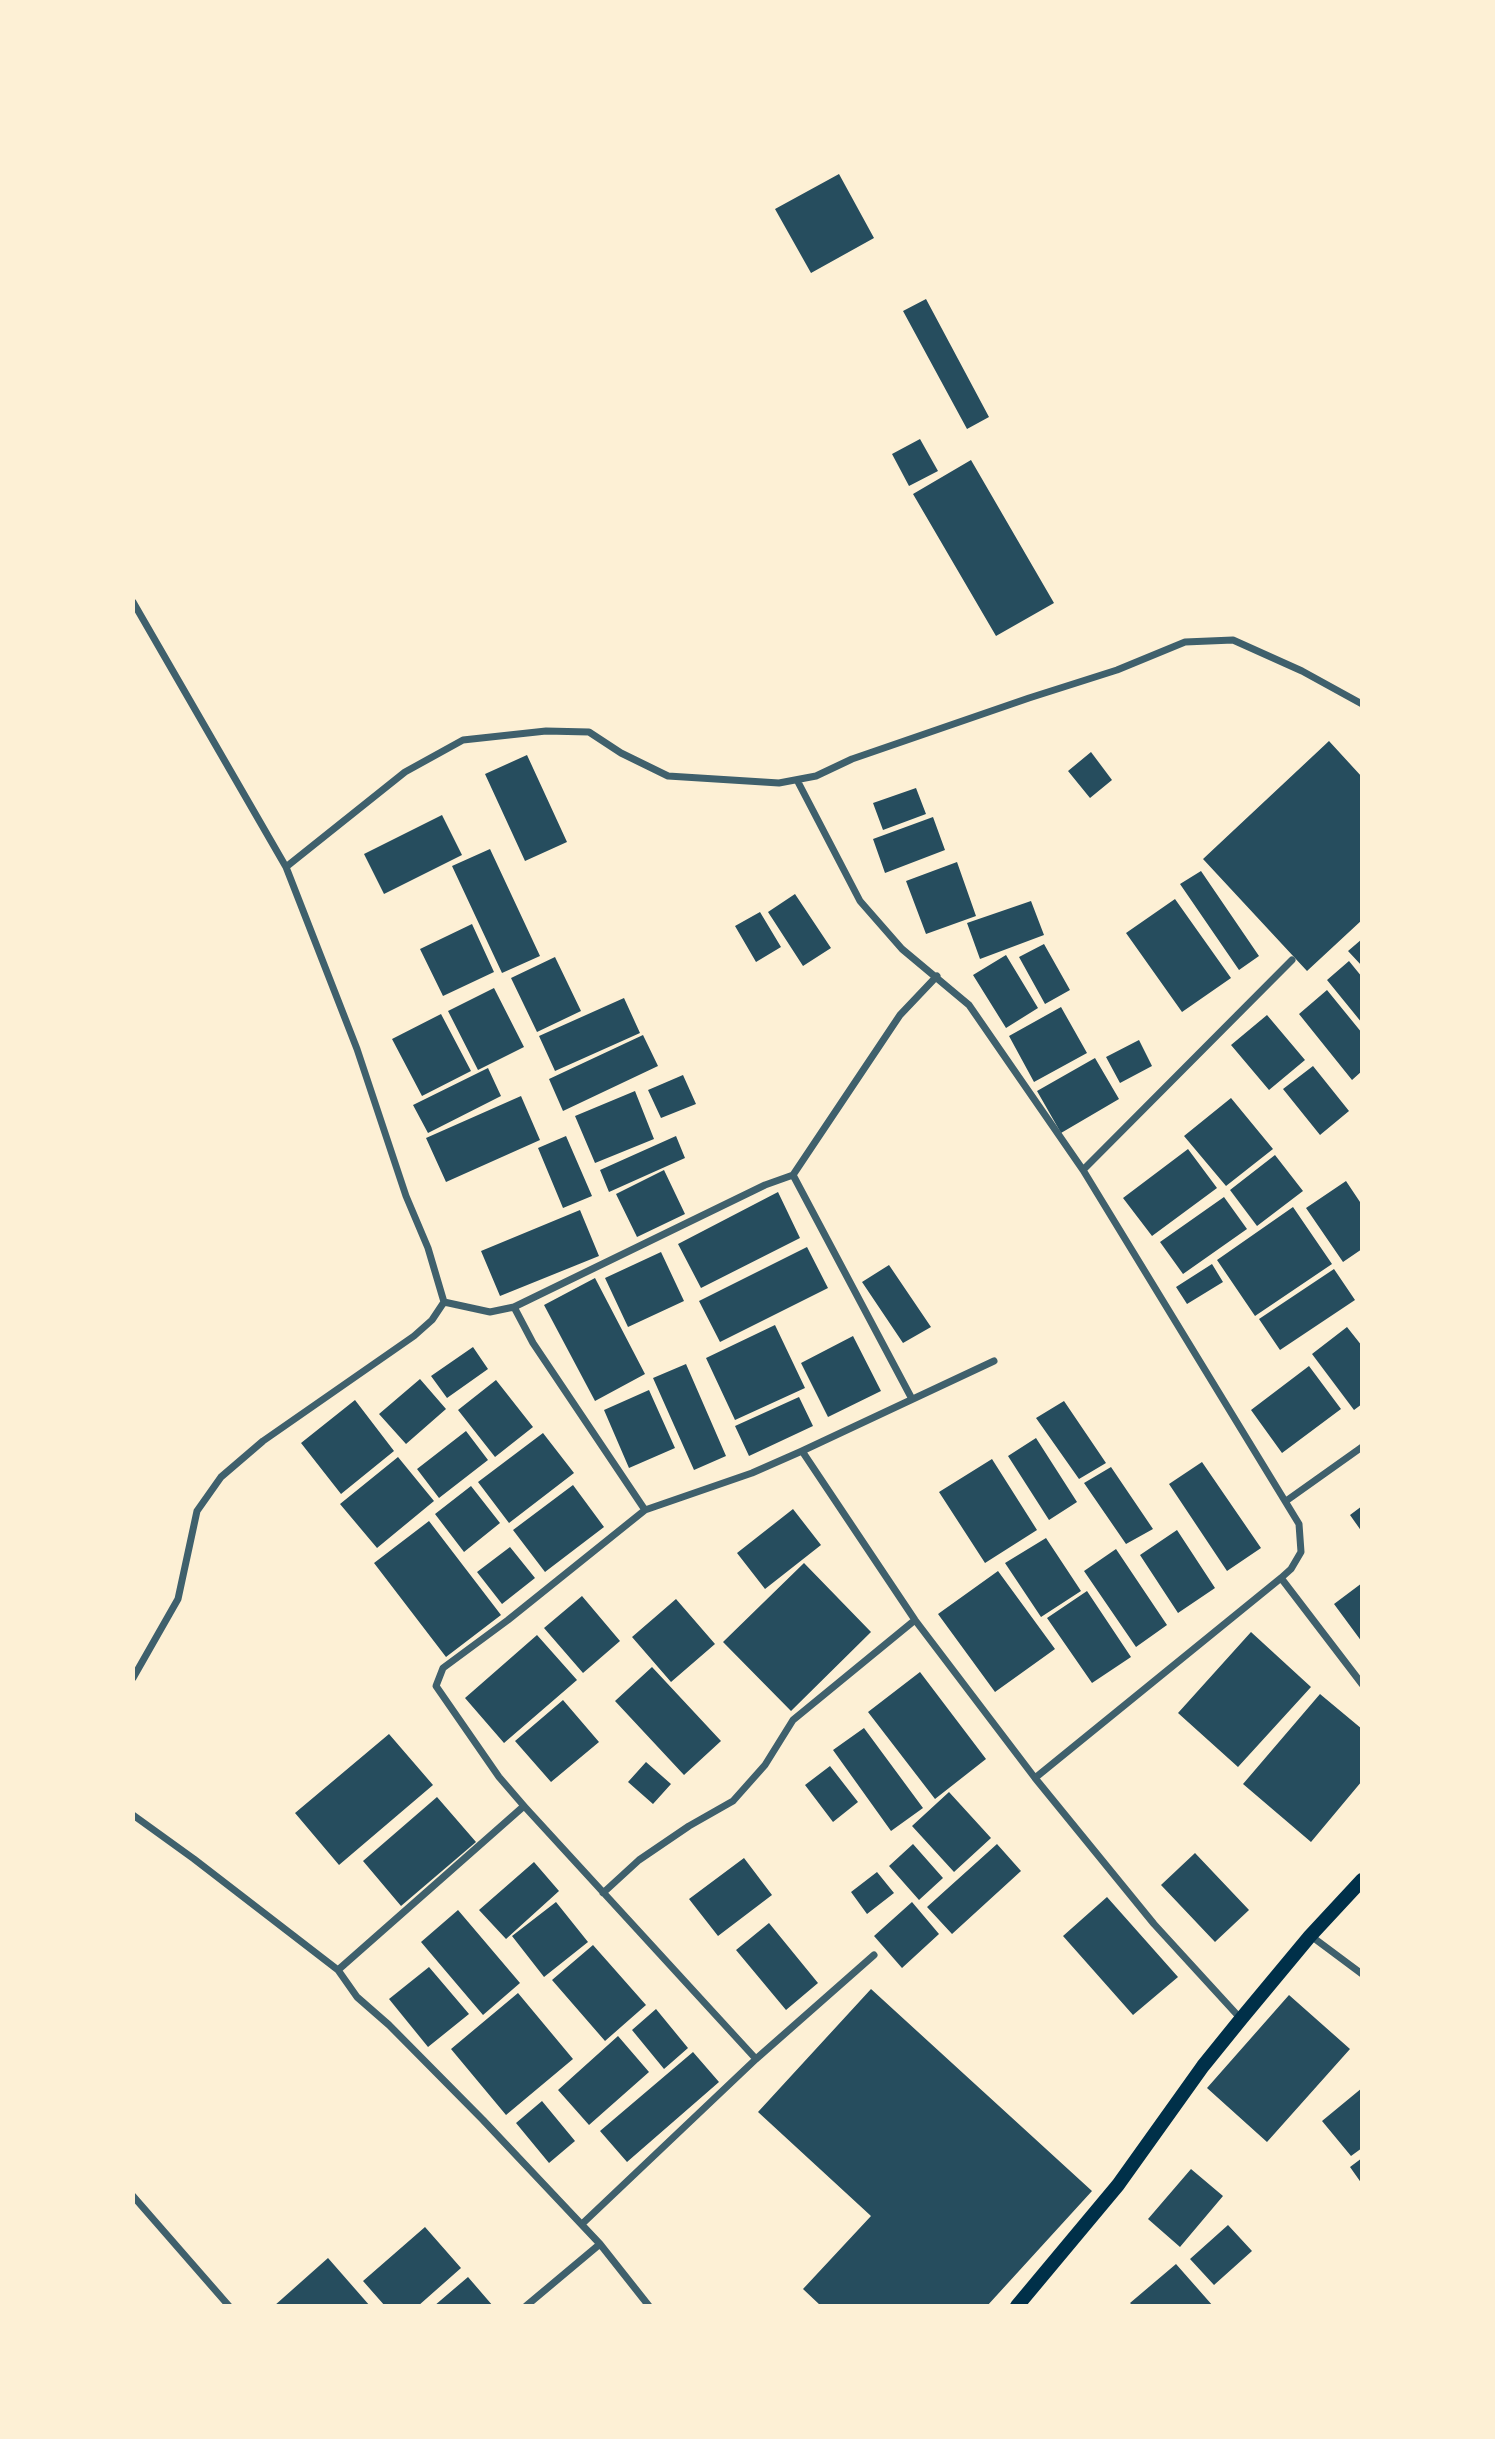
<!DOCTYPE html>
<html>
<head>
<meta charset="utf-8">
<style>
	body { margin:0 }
	#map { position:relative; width:1495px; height:2439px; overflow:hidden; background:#fdf0d5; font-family:"Space Grotesk",sans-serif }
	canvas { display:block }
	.frame { position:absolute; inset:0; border:135px solid #fdf0d5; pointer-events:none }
</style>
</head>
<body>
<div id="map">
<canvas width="1495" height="2439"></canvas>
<div class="frame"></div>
</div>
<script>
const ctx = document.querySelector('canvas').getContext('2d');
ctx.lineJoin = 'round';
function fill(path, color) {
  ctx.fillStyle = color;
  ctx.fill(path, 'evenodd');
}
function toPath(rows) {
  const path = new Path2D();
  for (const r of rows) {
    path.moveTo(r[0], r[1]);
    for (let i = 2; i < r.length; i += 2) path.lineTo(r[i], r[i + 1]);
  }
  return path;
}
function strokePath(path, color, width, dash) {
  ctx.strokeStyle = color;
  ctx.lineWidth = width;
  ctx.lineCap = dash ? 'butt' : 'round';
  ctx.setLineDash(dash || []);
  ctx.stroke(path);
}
fill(toPath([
	[839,174,874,238,811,273,775,209],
	[926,299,989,417,967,429,903,311],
	[920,439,938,471,909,486,892,454],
	[971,460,1054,603,996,636,913,494],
	[1329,741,1362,777,1362,920,1307,971,1203,859],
	[1091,752,1112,780,1090,798,1068,771],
	[527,755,567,842,525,861,485,774],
	[916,788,926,814,883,830,873,803],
	[442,815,462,855,384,894,364,854],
	[933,817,945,850,885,873,873,839],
	[490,849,540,956,502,973,452,866],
	[957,862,976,916,926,934,906,881],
	[1201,871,1259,956,1239,970,1180,884],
	[795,894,831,948,803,966,768,912],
	[1175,899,1231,978,1182,1012,1126,933],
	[1031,901,1044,935,980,959,967,923],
	[760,912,781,947,756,962,735,926],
	[472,924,494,972,443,996,420,949],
	[1362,939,1362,966,1348,951],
	[1044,944,1070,990,1045,1004,1019,957],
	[1006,955,1038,1008,1006,1028,973,975],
	[555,957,581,1011,537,1032,511,978],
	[1349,961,1362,977,1362,1023,1327,980],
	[494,988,524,1047,478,1070,448,1011],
	[1327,990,1362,1033,1362,1071,1352,1080,1299,1014],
	[624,998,640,1033,555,1071,539,1036],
	[1061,1007,1087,1053,1034,1082,1009,1036],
	[441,1014,471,1071,422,1096,392,1039],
	[1267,1015,1305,1060,1269,1090,1231,1045],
	[643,1035,658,1066,563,1111,549,1079],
	[1139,1040,1152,1066,1120,1083,1106,1057],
	[1095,1058,1119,1099,1061,1133,1037,1091],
	[1313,1066,1349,1111,1320,1135,1283,1089],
	[488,1068,501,1096,428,1133,413,1105],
	[683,1075,696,1104,661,1118,648,1090],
	[635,1091,654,1139,595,1163,575,1116],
	[521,1096,540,1140,446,1182,426,1138],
	[1231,1098,1273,1149,1226,1186,1184,1136],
	[566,1136,592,1196,563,1208,538,1148],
	[676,1136,685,1158,609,1192,600,1170],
	[1188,1149,1217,1188,1152,1236,1123,1198],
	[1275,1155,1303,1191,1257,1226,1230,1190],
	[664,1170,685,1214,637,1237,616,1194],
	[1346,1181,1362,1205,1362,1249,1343,1262,1306,1208],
	[778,1192,800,1238,701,1288,678,1244],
	[1224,1197,1247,1229,1183,1274,1160,1242],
	[1293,1207,1332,1264,1255,1316,1217,1260],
	[580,1210,599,1256,500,1296,481,1251],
	[807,1247,828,1288,720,1342,699,1301],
	[661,1252,684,1301,628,1327,605,1278],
	[1212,1264,1223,1282,1187,1304,1176,1287],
	[889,1265,931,1327,903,1343,862,1282],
	[1334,1269,1355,1300,1280,1350,1259,1319],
	[595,1278,645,1374,595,1401,544,1305],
	[775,1325,805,1388,735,1420,706,1358],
	[1347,1327,1362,1346,1362,1404,1354,1410,1312,1354],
	[853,1336,881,1391,828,1417,801,1363],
	[473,1347,488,1369,447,1398,431,1376],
	[686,1364,726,1456,694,1470,653,1378],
	[1309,1366,1341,1409,1282,1453,1251,1410],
	[420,1379,446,1409,406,1444,379,1414],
	[496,1380,533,1427,495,1457,458,1410],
	[649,1390,675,1448,629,1468,604,1410],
	[799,1397,813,1426,749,1456,735,1426],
	[355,1400,394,1451,341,1494,301,1443],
	[1064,1401,1106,1463,1079,1479,1036,1418],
	[466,1431,488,1460,439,1498,417,1469],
	[543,1433,574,1473,509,1523,478,1482],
	[1036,1438,1077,1502,1049,1520,1008,1456],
	[398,1457,434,1501,377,1548,340,1504],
	[992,1459,1037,1530,985,1563,939,1492],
	[1202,1462,1261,1548,1227,1571,1169,1484],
	[1111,1467,1153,1529,1126,1544,1084,1483],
	[573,1485,604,1527,545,1572,513,1530],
	[471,1486,500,1523,464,1552,435,1514],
	[1362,1506,1362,1532,1350,1515],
	[793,1509,821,1545,765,1589,737,1553],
	[429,1521,501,1615,446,1657,374,1563],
	[1177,1530,1215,1588,1178,1613,1140,1555],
	[1046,1538,1081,1591,1041,1617,1005,1563],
	[510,1547,535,1578,502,1604,477,1572],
	[1116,1549,1167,1625,1136,1647,1084,1571],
	[804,1563,871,1632,791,1711,723,1642],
	[998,1571,1055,1649,995,1692,938,1614],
	[1362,1583,1362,1642,1334,1604],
	[1087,1591,1131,1657,1092,1683,1047,1618],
	[582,1596,620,1641,583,1673,544,1628],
	[676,1599,715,1644,671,1682,632,1637],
	[1251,1632,1311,1687,1238,1767,1178,1713],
	[537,1635,577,1680,504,1743,465,1698],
	[652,1667,721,1741,684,1775,615,1701],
	[920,1672,986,1759,935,1799,868,1712],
	[1320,1694,1362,1729,1362,1781,1311,1842,1243,1784],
	[563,1700,599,1742,551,1782,515,1741],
	[864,1728,923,1808,891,1831,833,1750],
	[389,1734,433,1785,339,1865,295,1813],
	[646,1762,671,1784,653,1804,628,1782],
	[830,1766,858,1802,833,1822,805,1785],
	[949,1792,991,1838,954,1872,912,1826],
	[437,1797,476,1842,401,1906,363,1861],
	[913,1844,943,1878,919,1900,889,1866],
	[997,1844,1021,1871,952,1934,927,1907],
	[1195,1853,1249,1910,1215,1942,1161,1885],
	[744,1858,772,1895,718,1936,689,1899],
	[534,1862,559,1891,506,1939,479,1910],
	[877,1872,894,1893,867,1914,851,1892],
	[1107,1897,1178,1977,1133,2015,1063,1936],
	[556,1902,588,1942,544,1977,512,1936],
	[912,1902,939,1934,902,1968,874,1936],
	[458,1910,520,1983,483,2015,421,1942],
	[769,1923,818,1983,786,2010,736,1950],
	[593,1945,646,2005,605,2041,552,1980],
	[429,1967,469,2014,428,2047,389,1999],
	[871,1989,1092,2191,987,2306,821,2306,803,2289,871,2216,758,2112],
	[518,1993,573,2059,506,2115,451,2049],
	[1289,1995,1350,2049,1267,2142,1207,2088],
	[656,2009,688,2048,664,2069,632,2030],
	[618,2036,649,2072,589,2125,558,2090],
	[693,2052,719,2082,627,2162,600,2131],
	[1362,2088,1362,2148,1351,2156,1322,2121],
	[542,2101,575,2141,549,2163,516,2123],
	[1362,2158,1362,2184,1350,2167],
	[1191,2169,1223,2196,1180,2247,1148,2219],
	[1228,2225,1252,2251,1214,2285,1190,2259],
	[425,2227,461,2268,418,2306,385,2306,363,2281],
	[328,2258,370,2306,274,2306],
	[1176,2264,1213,2306,1133,2306,1130,2303],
	[468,2277,493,2306,434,2306]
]), '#264d5e');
strokePath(toPath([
	[133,602,286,867,357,1049,406,1196,428,1248,444,1302,490,1312,514,1307,533,1343,645,1510],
	[797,780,860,901,902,949,969,1005,1083,1170,1299,1524,1301,1552,1291,1569,1281,1578,1362,1684],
	[286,867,405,772,463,740,546,731,589,732,621,753,668,776,779,783,816,776,852,759,1029,698,1117,670,1185,642,1233,640,1302,671,1362,704],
	[1083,1170,1292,960],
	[793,1175,900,1015,937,976],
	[514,1307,765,1185,793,1175,912,1399],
	[802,1451,994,1361],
	[1286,1501,1362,1447],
	[133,1678,178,1599,197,1511,221,1477,263,1441,414,1336,432,1320,444,1302],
	[1035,1778,1281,1578],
	[524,1806,756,2059,582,2224],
	[133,1815,194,1859,338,1970,357,1997,389,2025,483,2120,600,2244,649,2306],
	[603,1893,639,1860,689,1826,733,1801,765,1765,793,1720,915,1620],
	[1311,1936,1362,1974],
	[338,1970,524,1806,499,1777,436,1686,443,1668,508,1620,645,1510,752,1473,802,1451,915,1620,1035,1778,1154,1924,1241,2019],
	[756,2059,874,1955],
	[133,2196,229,2306],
	[526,2306,600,2244]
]), '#3f606c', 7);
strokePath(toPath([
	[1017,2306,1118,2185,1203,2066,1241,2019,1310,1936,1362,1880]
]), '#003049', 14);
</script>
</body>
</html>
